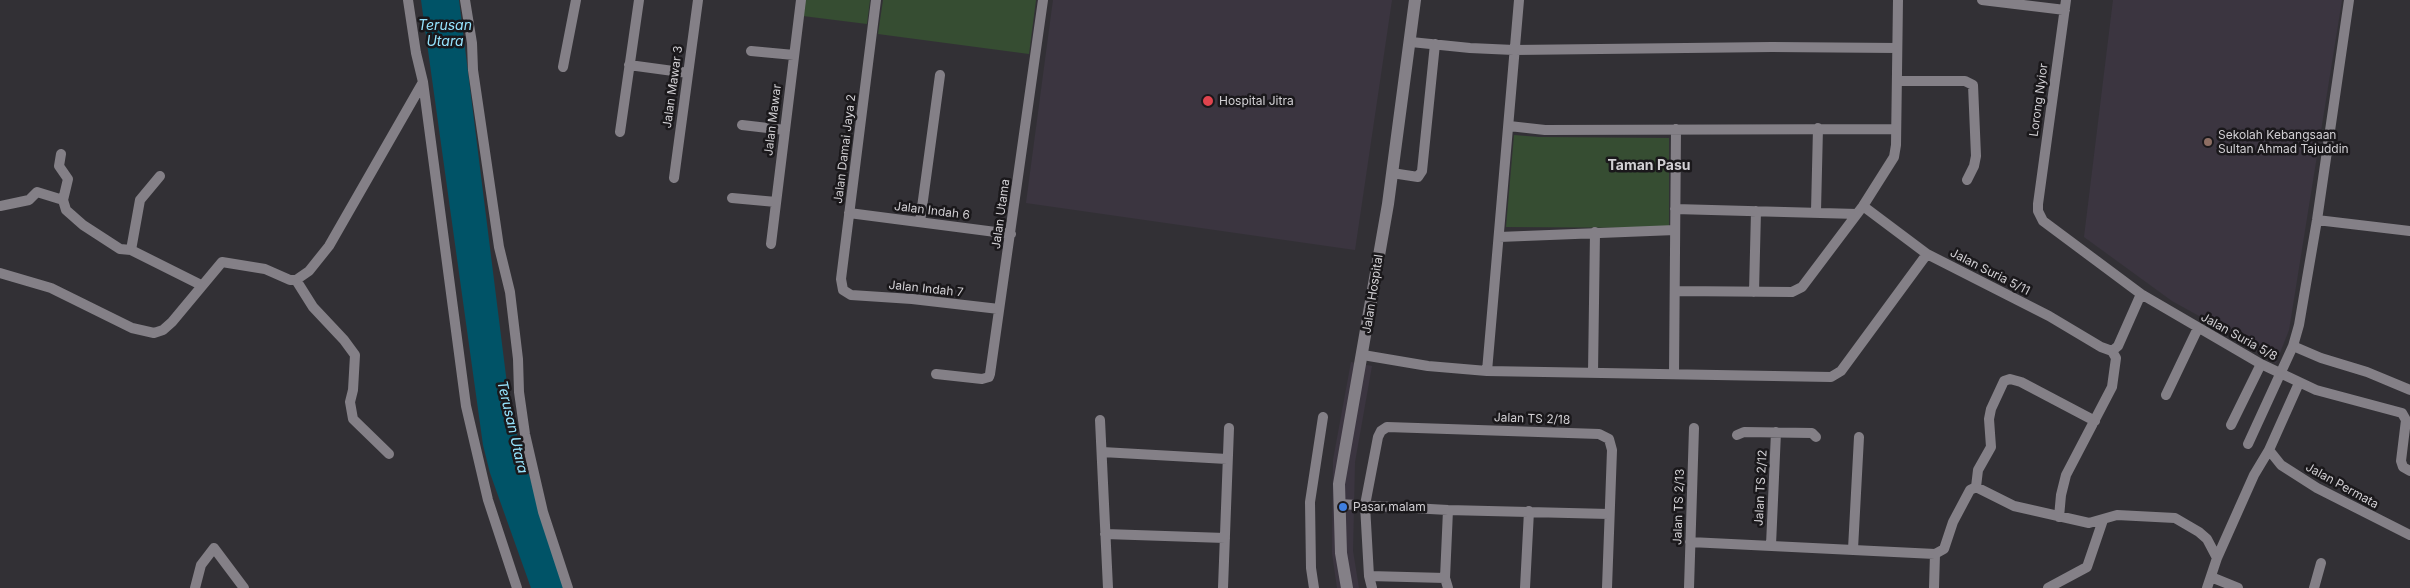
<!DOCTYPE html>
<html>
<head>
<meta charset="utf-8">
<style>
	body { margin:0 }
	canvas { display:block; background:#323035 }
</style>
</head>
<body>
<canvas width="2410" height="588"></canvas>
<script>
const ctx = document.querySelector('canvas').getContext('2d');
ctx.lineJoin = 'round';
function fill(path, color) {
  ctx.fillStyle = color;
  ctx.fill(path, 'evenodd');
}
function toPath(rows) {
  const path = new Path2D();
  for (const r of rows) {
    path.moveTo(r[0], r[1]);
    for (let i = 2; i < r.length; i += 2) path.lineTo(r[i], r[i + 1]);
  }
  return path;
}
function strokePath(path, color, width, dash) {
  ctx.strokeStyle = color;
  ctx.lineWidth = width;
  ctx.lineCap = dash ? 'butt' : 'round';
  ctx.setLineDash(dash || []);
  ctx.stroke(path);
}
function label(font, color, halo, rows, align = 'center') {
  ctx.font = font + ' Inter,sans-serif';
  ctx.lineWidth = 5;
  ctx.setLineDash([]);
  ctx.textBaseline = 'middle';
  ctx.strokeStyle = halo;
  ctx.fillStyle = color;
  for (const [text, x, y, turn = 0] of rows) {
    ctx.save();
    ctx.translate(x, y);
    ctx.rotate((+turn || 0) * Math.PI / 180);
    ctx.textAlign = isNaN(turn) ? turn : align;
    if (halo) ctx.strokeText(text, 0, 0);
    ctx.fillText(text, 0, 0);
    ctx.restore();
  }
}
fill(toPath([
	[1053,0,1392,0,1355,250,1026,203],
	[2113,0,2342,0,2289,330,2276,363,2210,322,2172,301,2084,237],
	[1351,362,1372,366,1355,462,1353,551,1359,588,1337,588,1332,553,1333,460]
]), '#3b3540');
fill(toPath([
	[805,0,870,0,867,24,803,16],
	[883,0,1036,0,1029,54,878,34],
	[1514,135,1539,137,1669,138,1669,228,1506,227]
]), '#364d32');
fill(toPath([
	[421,0,459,0,510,408,522,454,567,588,531,588,490,473,483,445]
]), '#005367');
strokePath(toPath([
	[408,0,416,53,423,82,466,406,488,500,517,588],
	[465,0,472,43,473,70,499,247,510,292,518,359,519,392,525,434,543,512,568,588],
	[876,0,841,279,843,290,851,295,912,299,999,309],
	[1982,0,2065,10],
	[2066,0,2038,204,2038,211,2043,221,2141,294,2261,364,2316,390,2402,413,2406,420,2401,461,2403,467,2410,471],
	[1411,42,1470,48,1514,50,1772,47,1897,48],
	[751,51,794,55],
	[629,65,688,73],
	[563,67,576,0],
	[1897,81,1965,81,1973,85,1976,156,1974,166,1967,180],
	[742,125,785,130],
	[1509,126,1545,130,1896,129],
	[620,132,639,0],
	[61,154,59,166,68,179,63,200,66,210,83,225,120,249,131,250,201,285],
	[1392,173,1418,177,1422,171,1435,44],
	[674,178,698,0],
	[732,198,776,202],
	[0,206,29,200,37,192,63,200],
	[1863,206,1927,254,2049,316,2101,347,2112,351],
	[1675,209,1857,214],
	[1816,211,1818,128],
	[849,213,1011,234],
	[2317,220,2410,231],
	[920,222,940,75],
	[1499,237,1675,230],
	[771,244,801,0],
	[131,250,140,200,160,176],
	[0,273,51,288,132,328,154,333,163,330,172,322,222,262,265,269,290,280,296,280,309,271,329,246,423,82],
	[296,280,313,307,344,340,355,355,353,390,350,402,353,419,389,454],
	[1676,291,1792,292,1802,287,1863,206,1894,157,1896,145,1898,0],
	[1754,292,1756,211],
	[2293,346,2321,358,2367,372,2410,390],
	[2112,351,2118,346,2141,294],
	[1363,355,1428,366,1487,371,1831,377,1841,371,1927,254],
	[1487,371,1519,0],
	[1593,373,1595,232],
	[936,374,982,379,989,377,990,374,1043,0],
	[1674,374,1676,129],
	[2166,395,2198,328],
	[1100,420,1108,588],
	[2231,425,2261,364],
	[1737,435,1744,432,1812,433,1816,437],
	[2248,444,2293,346,2299,325,2317,220,2349,0],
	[2269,450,2281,465,2317,488,2410,535],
	[1102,452,1227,459],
	[1976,487,1978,470,1991,447,1989,419,1991,409,2004,381,2010,379,2021,382,2095,421],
	[1339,504,1448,510,1609,514],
	[2059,517,2061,495,2066,475,2112,387,2116,358,2112,351],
	[1105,534,1225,538],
	[1690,542,1935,554],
	[1771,545,1776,432],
	[1853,549,1859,437],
	[1369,576,1445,578],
	[2211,577,2238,588],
	[195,588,201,565,214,548,244,588],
	[1223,588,1229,428],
	[1314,588,1311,568,1310,502,1323,417],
	[1372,588,1369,576,1365,505,1378,437,1381,431,1387,427,1599,434,1609,439,1612,450,1607,588],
	[1448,588,1445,578,1448,510],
	[1525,588,1529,511],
	[1689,588,1694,428],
	[1934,588,1935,554,1944,549,1953,522,1970,490,1976,487,2014,506,2089,523,2117,515,2175,518,2199,532,2207,539,2217,558],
	[2048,588,2087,567,2103,520],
	[2207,588,2217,558,2254,475,2269,450,2299,383],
	[2314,588,2321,563]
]), '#848087', 10);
strokePath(toPath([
	[1347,588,1341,553,1339,484,1388,204,1415,0]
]), '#848087', 12);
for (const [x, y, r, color] of [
	[1208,101,6,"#e0444e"],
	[2208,142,5,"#8d6e63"],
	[1343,507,5,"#3f7fe0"]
]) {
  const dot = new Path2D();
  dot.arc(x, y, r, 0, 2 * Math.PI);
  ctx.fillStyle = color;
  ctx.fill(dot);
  strokePath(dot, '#1a181b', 2);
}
label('12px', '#d2d0d4', '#1a181b', [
	["Jalan Mawar 3",673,87,-82],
	["Lorong Nyior",2039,100,-82],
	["Jalan Mawar",773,120,-83],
	["Jalan Damai Jaya 2",845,149,-83],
	["Jalan Indah 6",932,211,7],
	["Jalan Utama",1001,214,-82],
	["Jalan Suria 5/11",1990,272,27],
	["Jalan Indah 7",926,289,6],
	["Jalan Hospital",1373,294,-81],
	["Jalan Suria 5/8",2239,337,29],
	["Jalan TS 2/18",1532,419,2],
	["Jalan Permata",2342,486,29],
	["Jalan TS 2/12",1761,488,-87],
	["Jalan TS 2/13",1679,507,-88]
]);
label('12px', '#d2d0d4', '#1a181b', [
	["Hospital Jitra",1219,101],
	["Sekolah Kebangsaan",2218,135],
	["Sultan Ahmad Tajuddin",2218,149],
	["Pasar malam",1353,507]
], 'left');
label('italic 14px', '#96e4fe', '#1a181b', [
	["Terusan",445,26],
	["Utara",445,42],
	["Terusan Utara",512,427,77]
]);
label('bold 14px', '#d2d0d4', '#1a181b', [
	["Taman Pasu",1649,166]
]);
</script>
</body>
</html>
